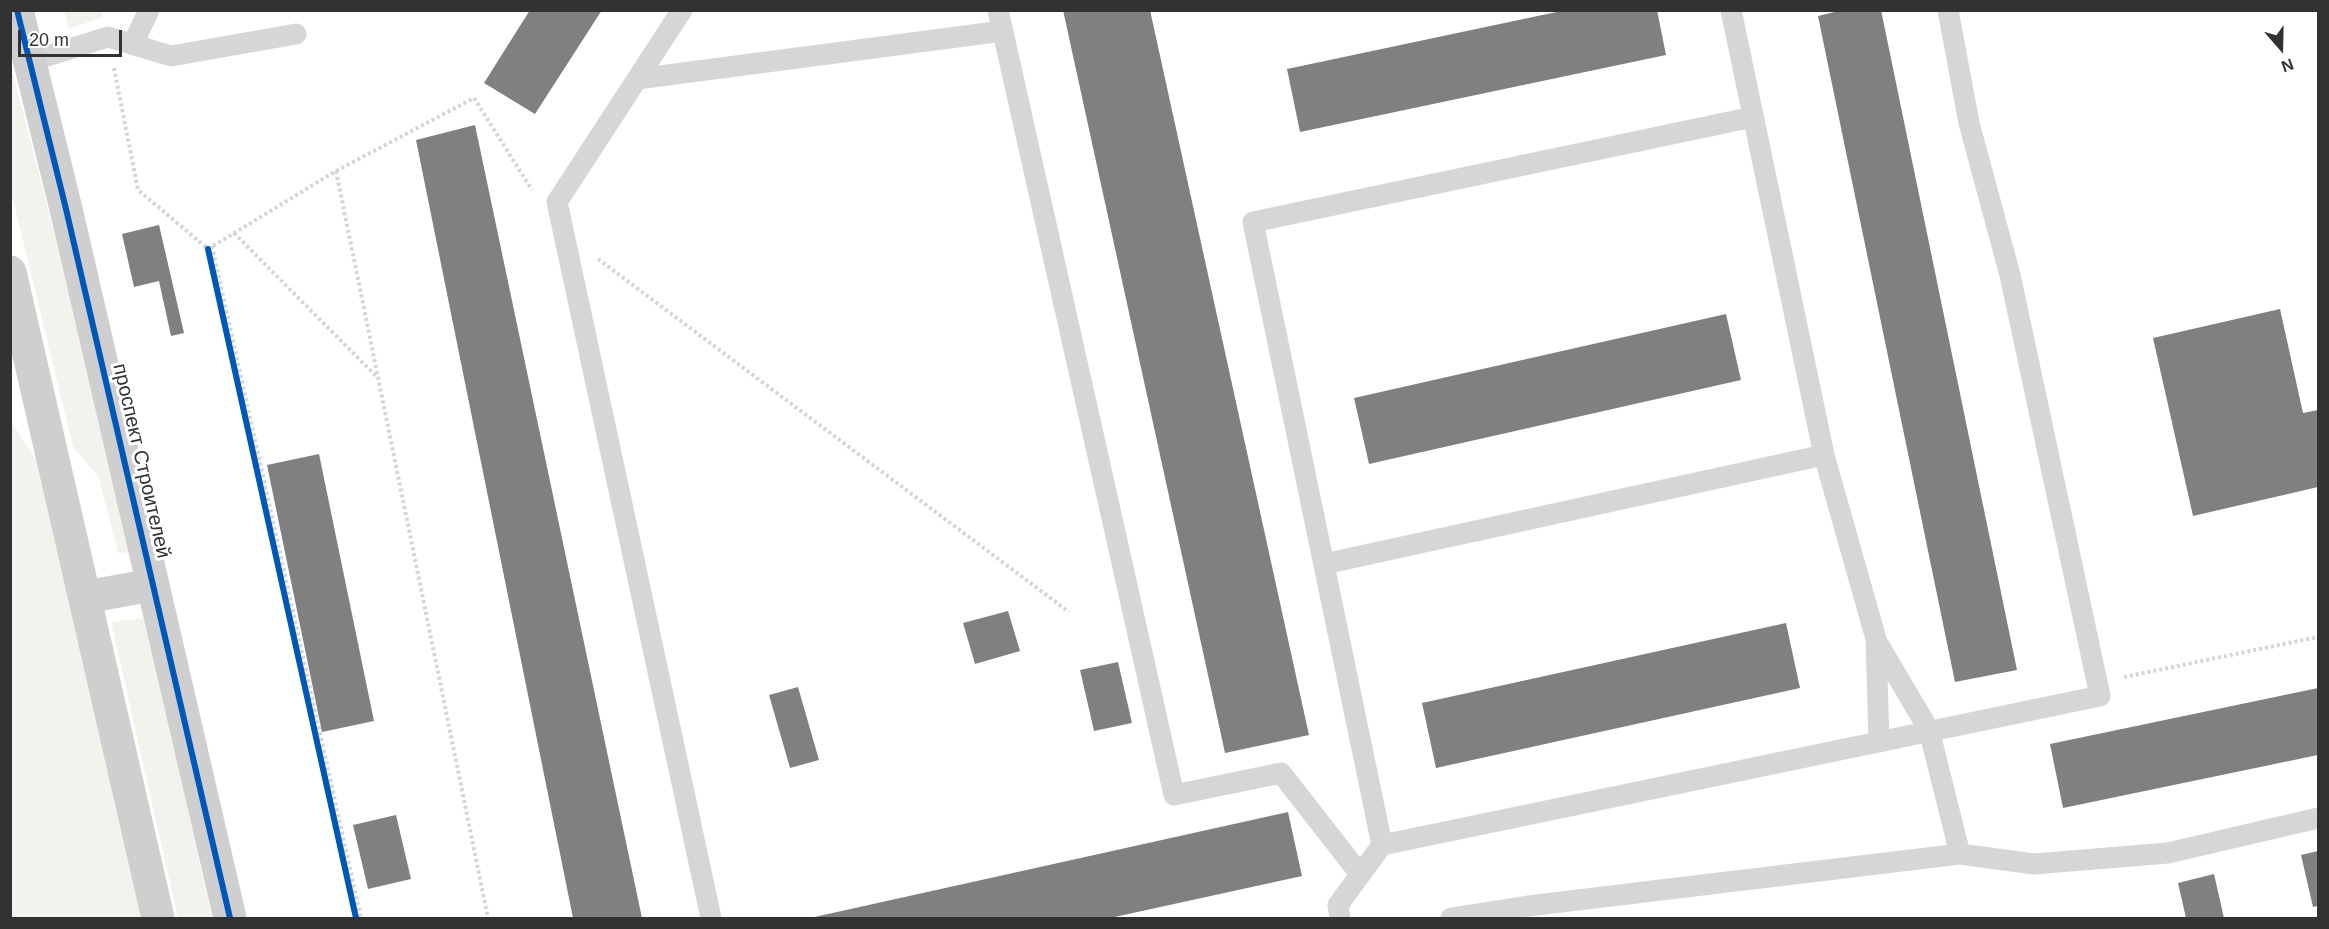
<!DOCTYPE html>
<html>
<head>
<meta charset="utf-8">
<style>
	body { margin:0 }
	#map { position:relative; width:2329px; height:929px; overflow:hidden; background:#fff; font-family:Arial,sans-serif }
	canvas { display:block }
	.frame { position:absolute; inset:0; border:12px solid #323232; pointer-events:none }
	.north { position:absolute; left:2251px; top:18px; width:60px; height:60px; -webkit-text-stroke:4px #fff; paint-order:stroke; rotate:160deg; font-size:16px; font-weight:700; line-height:24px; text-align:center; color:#323232 }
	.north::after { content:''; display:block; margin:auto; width:21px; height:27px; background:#323232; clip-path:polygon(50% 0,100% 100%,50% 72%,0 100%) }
	.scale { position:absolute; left:18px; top:30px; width:104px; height:27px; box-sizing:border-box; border:3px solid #323232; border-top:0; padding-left:8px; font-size:18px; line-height:21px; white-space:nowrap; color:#323232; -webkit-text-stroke:4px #fff; paint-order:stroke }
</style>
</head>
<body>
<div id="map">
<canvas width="2329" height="929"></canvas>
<div class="frame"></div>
<div class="north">N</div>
<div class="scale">20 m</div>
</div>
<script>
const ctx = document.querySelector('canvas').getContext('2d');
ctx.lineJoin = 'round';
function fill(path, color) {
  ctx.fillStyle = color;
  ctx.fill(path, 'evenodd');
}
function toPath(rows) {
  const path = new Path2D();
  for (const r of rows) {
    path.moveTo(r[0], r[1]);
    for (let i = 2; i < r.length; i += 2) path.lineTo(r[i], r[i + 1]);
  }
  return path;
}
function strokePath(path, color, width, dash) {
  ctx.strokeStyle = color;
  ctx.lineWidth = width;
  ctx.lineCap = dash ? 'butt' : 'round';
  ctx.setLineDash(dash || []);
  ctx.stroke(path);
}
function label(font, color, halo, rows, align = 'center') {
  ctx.font = font + ' Arial,sans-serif';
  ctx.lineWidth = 6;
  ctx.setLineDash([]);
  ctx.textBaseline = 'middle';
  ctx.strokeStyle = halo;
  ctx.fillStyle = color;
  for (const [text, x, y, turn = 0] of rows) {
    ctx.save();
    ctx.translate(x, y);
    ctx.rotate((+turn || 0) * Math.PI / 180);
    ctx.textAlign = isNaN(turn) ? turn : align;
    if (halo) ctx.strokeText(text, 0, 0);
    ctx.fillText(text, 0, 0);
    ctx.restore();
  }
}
fill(toPath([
	[64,11,102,11,103,17,69,29],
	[10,62,49,213,131,552,118,553,99,478,73,447,11,191],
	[10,420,36,460,143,918,11,918],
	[145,618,212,918,178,918,111,622]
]), '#f0f4ed');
fill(toPath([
	[530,10,602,10,535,114,484,83],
	[1063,10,1150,10,1309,735,1225,753],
	[1566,10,1657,10,1666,55,1300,132,1287,69],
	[1843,10,1881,10,2017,670,1955,682,1818,16],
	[475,125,642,918,573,918,416,140],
	[159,225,184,333,171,336,159,281,134,287,122,234],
	[2280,309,2303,413,2318,410,2318,487,2193,516,2153,338],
	[1726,314,1741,380,1369,464,1354,398],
	[319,454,374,721,322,732,267,465],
	[1008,611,1020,651,975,664,963,623],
	[1786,623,1800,688,1436,768,1422,703],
	[1118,662,1132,723,1094,731,1080,670],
	[798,687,819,760,790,768,769,695],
	[2318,688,2318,755,2063,808,2050,744],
	[1288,812,1302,876,1110,918,810,918],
	[396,815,411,879,368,889,353,825],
	[2318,851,2318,906,2313,907,2301,855],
	[2214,874,2224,918,2186,918,2178,883]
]), '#808080');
strokePath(toPath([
	[114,68,138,190,208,249,336,171,474,98,532,190],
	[336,171,488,918],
	[234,233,379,379],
	[212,246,361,918],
	[598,259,1069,612],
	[2124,677,2318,637]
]), '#d5d5d5', 4, [3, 3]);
strokePath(toPath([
	[682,10,557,202,711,918],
	[998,10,1174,795,1281,773,1360,874],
	[1731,10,1824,455,1876,639,1879,741],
	[133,44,149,10],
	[31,61,108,37,171,56,296,34],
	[637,79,1003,31],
	[1324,564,1824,455],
	[1877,642,1929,730,1960,854],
	[1382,845,2100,696,2010,275,1969,123,1948,10],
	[1340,918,1338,905,1382,845,1253,222,1753,117],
	[1451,918,1528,906,1960,854,2034,864,2168,853,2318,818]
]), '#d6d6d6', 21);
strokePath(toPath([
	[17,10,66,209,230,918],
	[10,272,158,918],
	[86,597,152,585]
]), '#cfcfcf', 33);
strokePath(toPath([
	[17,10,66,209,230,918],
	[208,249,356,918]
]), '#0057b8', 6);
label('20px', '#323232', '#fff', [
	["проспект Строителей",141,461,77]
]);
</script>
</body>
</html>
